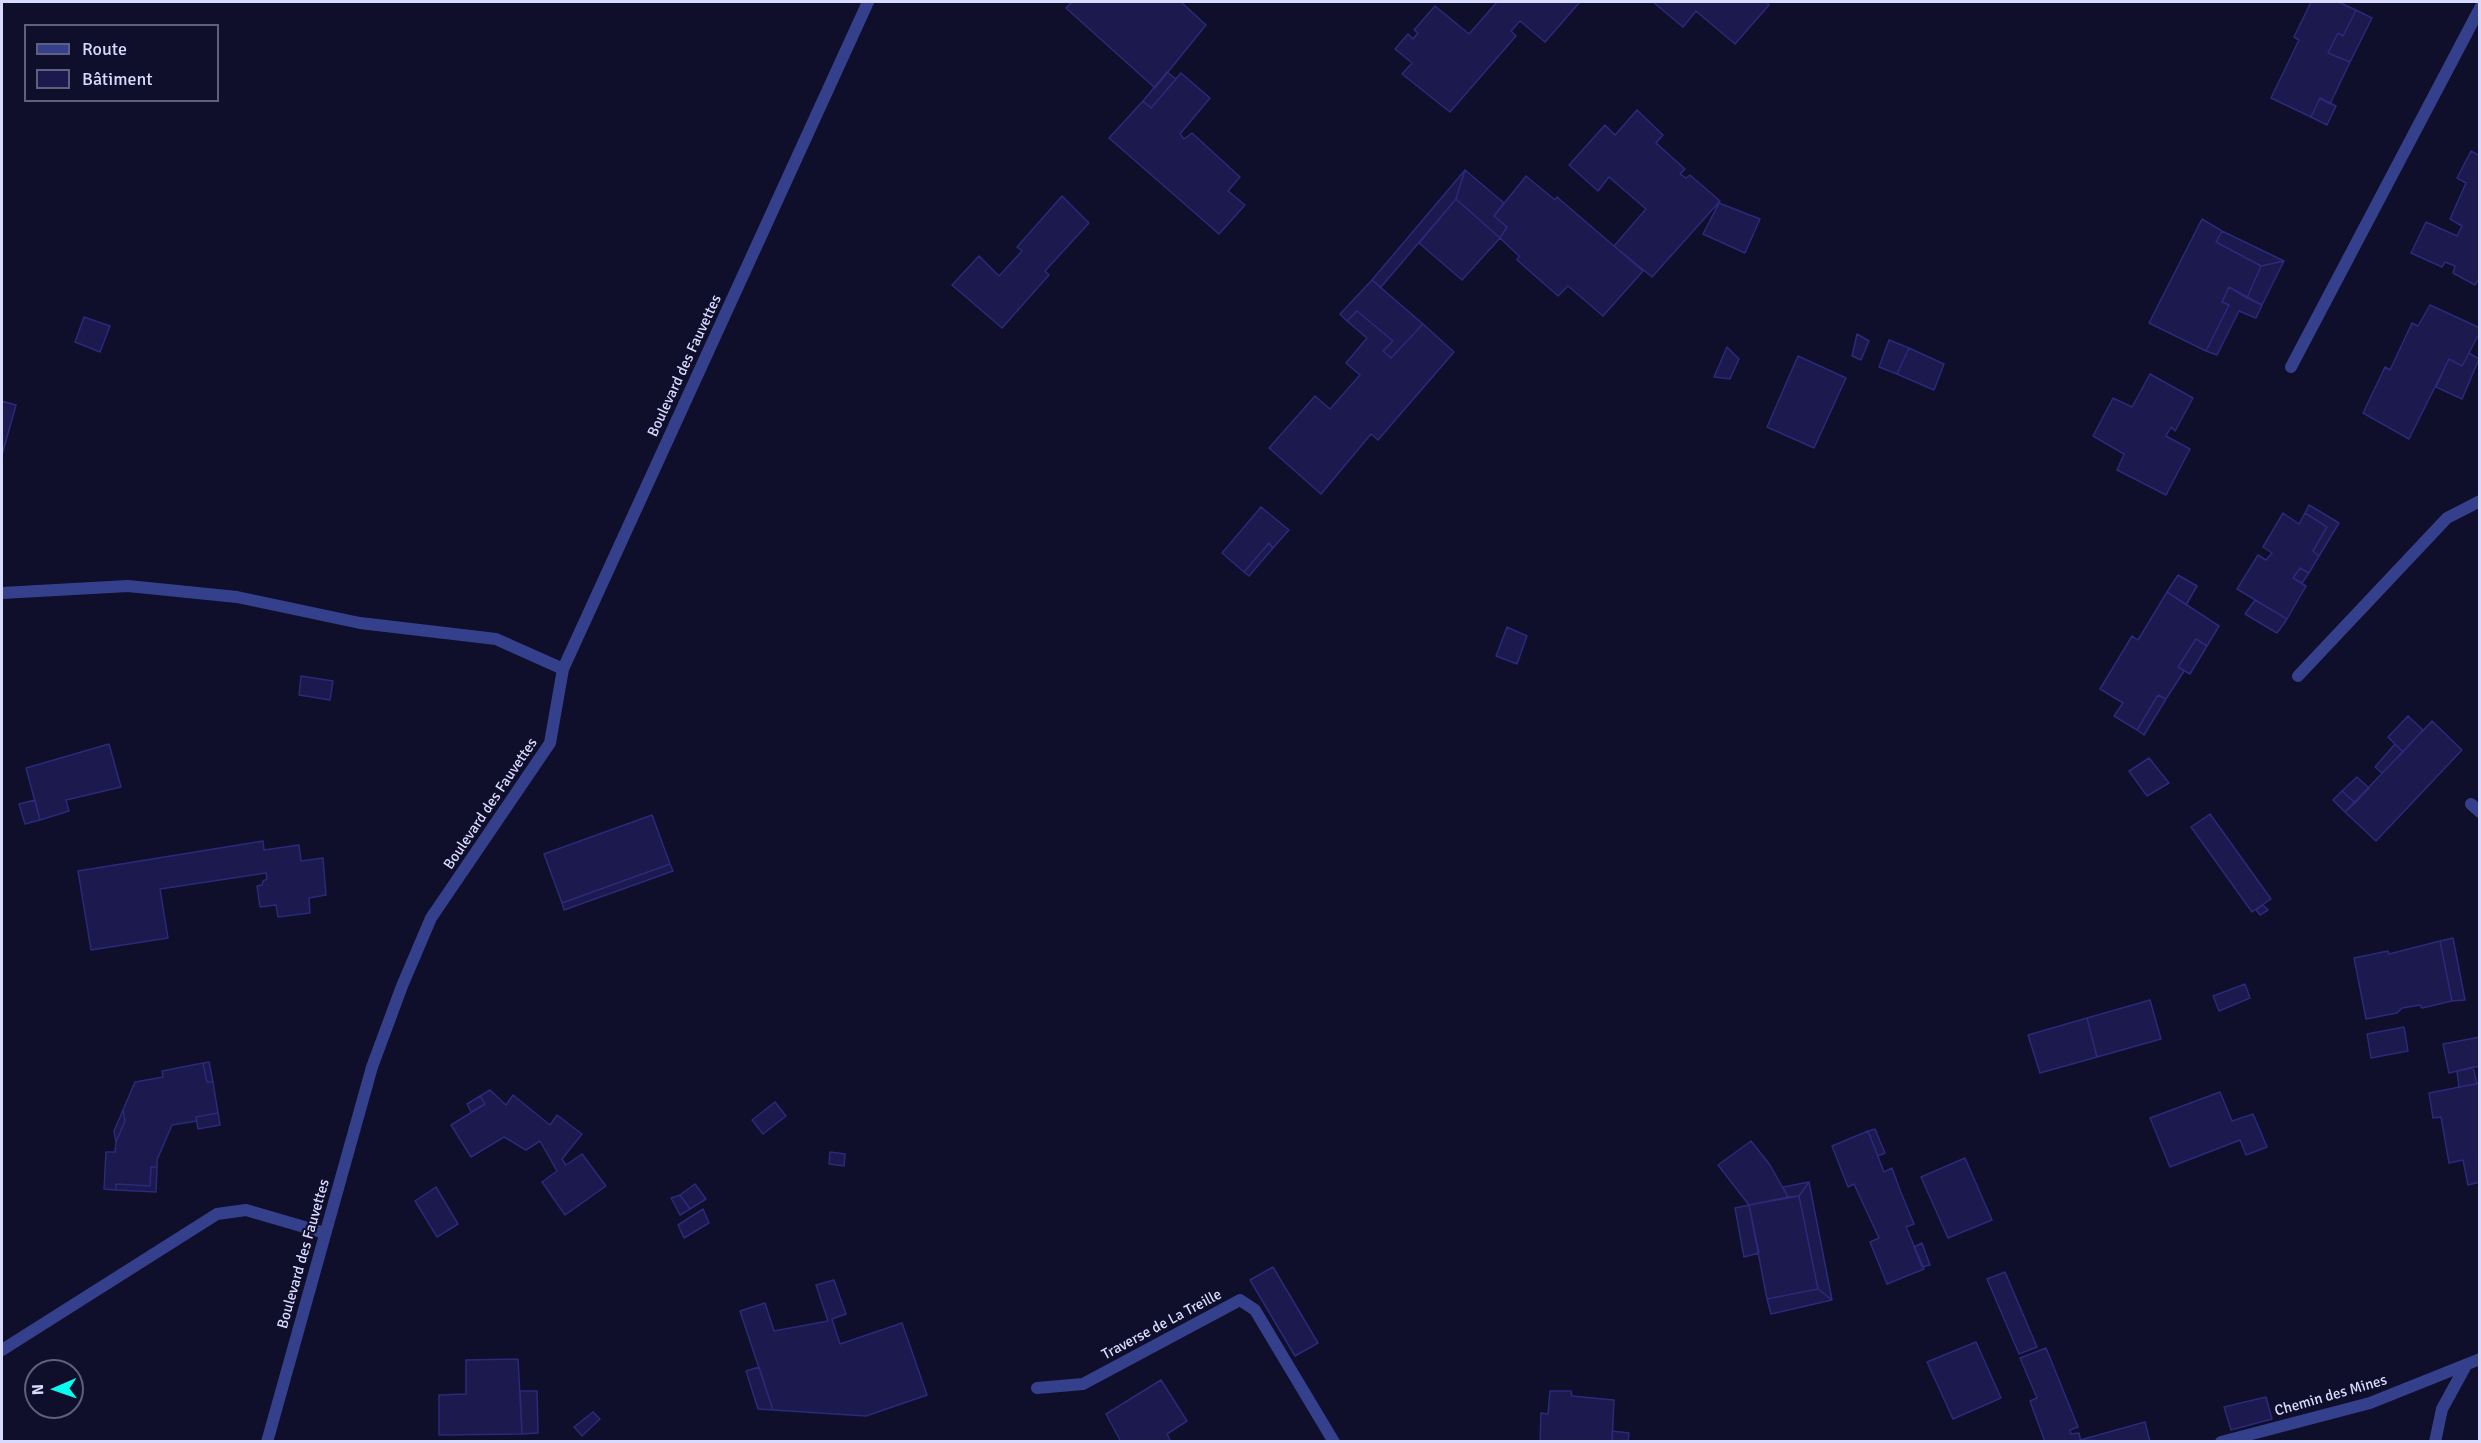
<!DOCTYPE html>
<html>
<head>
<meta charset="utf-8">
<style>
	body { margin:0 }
	#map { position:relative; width:2481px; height:1443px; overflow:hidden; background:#0f0e2b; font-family:Signika,sans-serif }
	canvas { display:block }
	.frame { position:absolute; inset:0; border:3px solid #d8daff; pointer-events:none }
	.legend { position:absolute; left:24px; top:24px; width:195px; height:78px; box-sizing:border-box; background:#0f0e2b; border:2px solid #5f6080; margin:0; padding:8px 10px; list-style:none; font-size:18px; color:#d8daff }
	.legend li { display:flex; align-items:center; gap:12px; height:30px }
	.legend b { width:30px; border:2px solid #5f6080 }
	.north { position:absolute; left:24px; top:1359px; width:60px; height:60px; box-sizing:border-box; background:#0f0e2b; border:2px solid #5f6080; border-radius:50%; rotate:268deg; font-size:16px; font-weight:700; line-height:24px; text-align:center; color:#d8daff }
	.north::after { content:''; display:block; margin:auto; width:21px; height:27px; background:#04fff0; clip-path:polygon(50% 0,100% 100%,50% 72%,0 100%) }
</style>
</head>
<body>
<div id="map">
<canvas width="2481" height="1443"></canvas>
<div class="frame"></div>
<ul class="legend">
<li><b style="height:8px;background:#35408d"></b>Route</li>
<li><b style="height:16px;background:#1b194d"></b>Bâtiment</li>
</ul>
<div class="north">N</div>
</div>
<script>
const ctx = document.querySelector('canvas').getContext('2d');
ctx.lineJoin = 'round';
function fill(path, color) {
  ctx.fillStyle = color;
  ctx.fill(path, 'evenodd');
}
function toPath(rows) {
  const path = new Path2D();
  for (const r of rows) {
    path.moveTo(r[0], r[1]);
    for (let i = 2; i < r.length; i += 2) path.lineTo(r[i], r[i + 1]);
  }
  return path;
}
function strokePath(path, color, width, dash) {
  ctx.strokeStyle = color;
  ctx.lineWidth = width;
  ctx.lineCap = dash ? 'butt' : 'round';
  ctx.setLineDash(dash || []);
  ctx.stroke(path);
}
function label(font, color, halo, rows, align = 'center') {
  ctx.font = font + ' Signika,sans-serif';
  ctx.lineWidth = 4.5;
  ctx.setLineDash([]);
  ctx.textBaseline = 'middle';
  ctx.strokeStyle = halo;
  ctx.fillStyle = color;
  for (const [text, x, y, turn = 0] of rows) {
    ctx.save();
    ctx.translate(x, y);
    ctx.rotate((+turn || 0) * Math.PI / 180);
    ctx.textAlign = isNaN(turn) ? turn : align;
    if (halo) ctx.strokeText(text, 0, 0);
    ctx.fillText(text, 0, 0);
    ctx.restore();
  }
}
const building = toPath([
	[1072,2,1181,2,1206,25,1155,88,1066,8,1072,2],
	[1497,2,1580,2,1545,42,1520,21,1511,31,1516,36,1450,112,1402,74,1412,63,1395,49,1408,34,1413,39,1418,33,1414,30,1435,6,1469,34,1497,2],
	[1653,2,1766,2,1769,5,1735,44,1696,11,1683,27,1653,2],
	[2311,2,2338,2,2356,10,2343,36,2338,33,2328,53,2350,62,2330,104,2320,98,2311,117,2271,98,2299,40,2294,37,2311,2],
	[2356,10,2372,18,2350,62,2328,53,2338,33,2343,36,2356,10],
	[1167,72,1176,79,1151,108,1143,101,1167,72],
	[1181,73,1210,98,1180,134,1184,139,1192,133,1240,177,1228,191,1245,205,1219,234,1109,138,1143,101,1151,108,1181,73],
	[2320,98,2336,106,2327,125,2311,117,2320,98],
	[1637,110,1663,135,1656,143,1685,169,1680,174,1686,178,1690,175,1720,201,1652,277,1614,246,1646,209,1609,177,1598,191,1569,165,1605,125,1615,135,1637,110],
	[2471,151,2480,156,2480,277,2475,285,2453,273,2455,266,2445,262,2442,267,2411,253,2426,222,2457,236,2462,226,2450,219,2466,183,2457,178,2471,151],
	[1465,170,1456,199,1381,287,1372,280,1465,170],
	[1465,170,1504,203,1494,216,1507,227,1500,238,1456,199,1465,170],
	[1526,176,1555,200,1557,197,1643,271,1603,316,1568,286,1558,296,1517,260,1519,256,1500,238,1507,227,1494,216,1526,176],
	[1062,196,1089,223,1045,271,1049,275,1002,328,952,285,979,256,999,276,1022,251,1017,247,1062,196],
	[1456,199,1500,238,1462,280,1419,243,1456,199],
	[1719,203,1760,219,1745,253,1703,234,1719,203],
	[2202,219,2222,231,2216,242,2261,266,2247,298,2229,287,2222,302,2229,305,2206,351,2149,323,2202,219],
	[2222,231,2284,261,2261,266,2216,242,2222,231],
	[2284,261,2262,305,2247,298,2261,266,2284,261],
	[1372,280,1423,324,1391,358,1383,351,1393,341,1357,311,1347,321,1340,314,1372,280],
	[2229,287,2262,305,2256,318,2239,311,2217,355,2206,351,2229,305,2222,302,2229,287],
	[2430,305,2480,328,2480,332,2462,366,2449,359,2409,439,2363,413,2385,367,2390,370,2412,323,2418,326,2430,305],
	[1357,311,1393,341,1383,351,1391,358,1423,324,1454,352,1378,440,1371,434,1321,494,1269,448,1315,396,1330,409,1360,375,1346,363,1367,338,1347,321,1357,311],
	[84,317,110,326,100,352,75,342,84,317],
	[1857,334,1869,341,1861,360,1852,356,1857,334],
	[1889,340,1909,348,1897,374,1879,367,1889,340],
	[1727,347,1739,359,1730,379,1714,377,1727,347],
	[1909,348,1944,364,1934,390,1897,374,1909,348],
	[2469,353,2479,359,2462,399,2436,387,2449,359,2462,366,2469,353],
	[1798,356,1846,378,1814,448,1767,427,1798,356],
	[2150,374,2193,398,2175,431,2171,427,2166,436,2190,449,2166,495,2117,470,2124,454,2093,436,2113,398,2132,407,2150,374],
	[2,401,16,405,2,455,2,401],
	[2309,505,2339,523,2319,556,2313,551,2327,527,2305,513,2309,505],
	[1261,507,1289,530,1273,548,1269,543,1244,572,1222,553,1261,507],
	[2283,513,2299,524,2305,513,2327,527,2313,551,2319,556,2309,573,2300,568,2293,578,2306,586,2287,619,2237,589,2258,555,2266,560,2272,553,2263,547,2283,513],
	[1269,543,1273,548,1249,576,1244,572,1269,543],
	[2300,568,2309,573,2302,583,2293,578,2300,568],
	[2178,575,2197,586,2186,605,2167,592,2178,575],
	[2167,592,2219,626,2207,646,2196,639,2178,667,2184,671,2166,699,2158,695,2137,730,2114,716,2123,703,2100,689,2132,636,2138,640,2167,592],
	[2255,600,2287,619,2277,633,2245,614,2255,600],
	[1507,627,1527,636,1517,664,1496,656,1507,627],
	[2196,639,2207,646,2190,674,2178,667,2196,639],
	[301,676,333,681,330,700,299,695,301,676],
	[2158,695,2166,699,2144,735,2137,730,2158,695],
	[2408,716,2423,730,2403,752,2388,737,2408,716],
	[2432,721,2462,750,2376,841,2345,812,2432,721],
	[109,744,121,787,66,800,69,811,40,820,26,768,109,744],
	[2395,744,2403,752,2382,773,2375,767,2395,744],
	[2149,758,2169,783,2147,796,2129,771,2149,758],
	[2357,777,2369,788,2355,803,2342,791,2357,777],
	[2342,791,2355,803,2345,812,2333,800,2342,791],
	[35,800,40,820,25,824,19,804,35,800],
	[2210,814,2271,899,2252,912,2191,827,2210,814],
	[652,815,670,864,562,903,544,854,652,815],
	[263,841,264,850,299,845,301,861,323,858,326,895,309,898,310,913,278,917,276,905,260,907,257,886,262,885,263,881,267,879,266,873,160,889,168,938,91,950,78,871,263,841],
	[670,864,673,871,564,910,562,903,670,864],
	[2263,905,2268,910,2260,915,2256,910,2263,905],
	[2453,938,2465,1000,2452,1001,2440,941,2453,938],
	[2440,941,2452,1001,2422,1008,2420,1005,2402,1008,2397,1013,2366,1019,2354,958,2388,951,2389,954,2440,941],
	[2245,984,2250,998,2219,1011,2213,996,2245,984],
	[2150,1000,2161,1039,2097,1057,2087,1018,2150,1000],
	[2087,1018,2097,1057,2040,1073,2028,1035,2087,1018],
	[2404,1027,2408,1051,2371,1058,2367,1034,2404,1027],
	[2480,1037,2480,1066,2449,1073,2443,1044,2480,1037],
	[209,1062,213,1082,207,1082,203,1063,209,1062],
	[203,1063,207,1082,213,1082,218,1113,196,1117,197,1121,172,1125,157,1160,157,1167,151,1167,150,1186,116,1184,116,1190,104,1189,106,1152,115,1152,116,1142,125,1121,123,1110,135,1082,163,1077,162,1071,203,1063],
	[2473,1067,2477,1084,2459,1087,2457,1071,2473,1067],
	[2480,1083,2480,1182,2468,1185,2463,1160,2449,1163,2441,1117,2433,1118,2429,1093,2480,1083],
	[490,1090,506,1105,513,1095,550,1125,557,1115,582,1134,562,1159,566,1165,582,1154,606,1186,565,1215,542,1182,557,1171,540,1141,526,1150,504,1137,471,1157,451,1125,485,1104,480,1096,490,1090],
	[2220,1092,2232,1121,2253,1114,2267,1147,2246,1155,2240,1140,2170,1167,2150,1118,2220,1092],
	[480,1096,485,1104,471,1112,467,1104,480,1096],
	[775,1102,786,1116,763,1134,752,1120,775,1102],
	[123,1110,125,1121,116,1142,114,1131,123,1110],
	[218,1113,220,1125,198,1129,196,1117,218,1113],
	[1875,1129,1885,1153,1878,1156,1868,1131,1875,1129],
	[1868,1131,1884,1172,1892,1168,1900,1190,1914,1224,1906,1227,1924,1269,1887,1284,1870,1242,1879,1238,1854,1184,1848,1187,1832,1146,1868,1131],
	[1751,1141,1770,1165,1788,1197,1749,1205,1718,1165,1751,1141],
	[830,1152,845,1154,844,1166,829,1164,830,1152],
	[1965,1158,1992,1220,1948,1238,1921,1177,1965,1158],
	[151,1167,157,1167,156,1192,116,1190,116,1184,150,1186,151,1167],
	[1809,1182,1799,1196,1788,1197,1783,1187,1809,1182],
	[1809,1182,1832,1300,1818,1289,1799,1196,1809,1182],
	[695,1184,706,1199,690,1209,680,1195,695,1184],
	[436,1187,458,1224,437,1237,415,1201,436,1187],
	[680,1195,690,1209,680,1215,671,1198,680,1195],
	[1799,1196,1818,1289,1767,1299,1749,1205,1799,1196],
	[1749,1205,1759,1253,1744,1257,1735,1208,1749,1205],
	[703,1209,709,1223,684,1238,678,1225,703,1209],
	[1922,1243,1930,1265,1922,1267,1914,1247,1922,1243],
	[1273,1267,1318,1343,1295,1356,1250,1280,1273,1267],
	[2005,1272,2037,1347,2019,1354,1987,1279,2005,1272],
	[834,1280,846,1314,832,1319,840,1344,902,1323,927,1395,866,1416,773,1410,740,1311,765,1303,774,1331,828,1321,816,1285,834,1280],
	[1818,1289,1832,1300,1771,1314,1767,1299,1818,1289],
	[1976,1342,2001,1398,1953,1419,1927,1362,1976,1342],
	[2046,1348,2078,1427,2070,1430,2071,1434,2079,1433,2081,1442,2045,1442,2030,1401,2037,1398,2020,1358,2046,1348],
	[518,1359,522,1434,439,1435,439,1395,466,1394,466,1360,518,1359],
	[759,1367,773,1410,758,1409,746,1371,759,1367],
	[1161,1380,1187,1421,1167,1434,1170,1440,1167,1442,1121,1442,1106,1414,1161,1380],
	[520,1391,537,1391,538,1433,522,1434,520,1391],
	[1550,1391,1571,1391,1572,1396,1614,1400,1612,1442,1540,1442,1541,1413,1548,1414,1550,1391],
	[2266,1397,2272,1419,2231,1430,2224,1407,2266,1397],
	[593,1412,600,1419,582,1436,574,1427,593,1412],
	[2145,1422,2150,1442,2080,1440,2145,1422],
	[1612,1431,1629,1433,1628,1442,1612,1442,1612,1431]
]);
fill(building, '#1b194d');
strokePath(building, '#2c297b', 1.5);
strokePath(toPath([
	[2298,676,2447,518,2480,501],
	[2471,804,2480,812],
	[1037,1388,1083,1384,1240,1300,1255,1310,1334,1442]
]), '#35408d', 12);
strokePath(toPath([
	[2291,367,2480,8],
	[2,593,128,586,237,597,360,623,496,639,563,669],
	[2,1350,217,1214,246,1210,325,1233],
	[267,1442,372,1067,402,986,431,918,550,743,563,669,868,2],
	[2221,1442,2370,1403,2480,1359],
	[2435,1442,2442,1409,2465,1367]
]), '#35408d', 12);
label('15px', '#d8daff', '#0f0e2b', [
	["Boulevard des Fauvettes",685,366,-65],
	["Boulevard des Fauvettes",491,804,-56],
	["Boulevard des Fauvettes",304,1254,-74],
	["Traverse de La Treille",1162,1325,-28],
	["Chemin des Mines",2331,1396,-16]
]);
</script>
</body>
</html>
